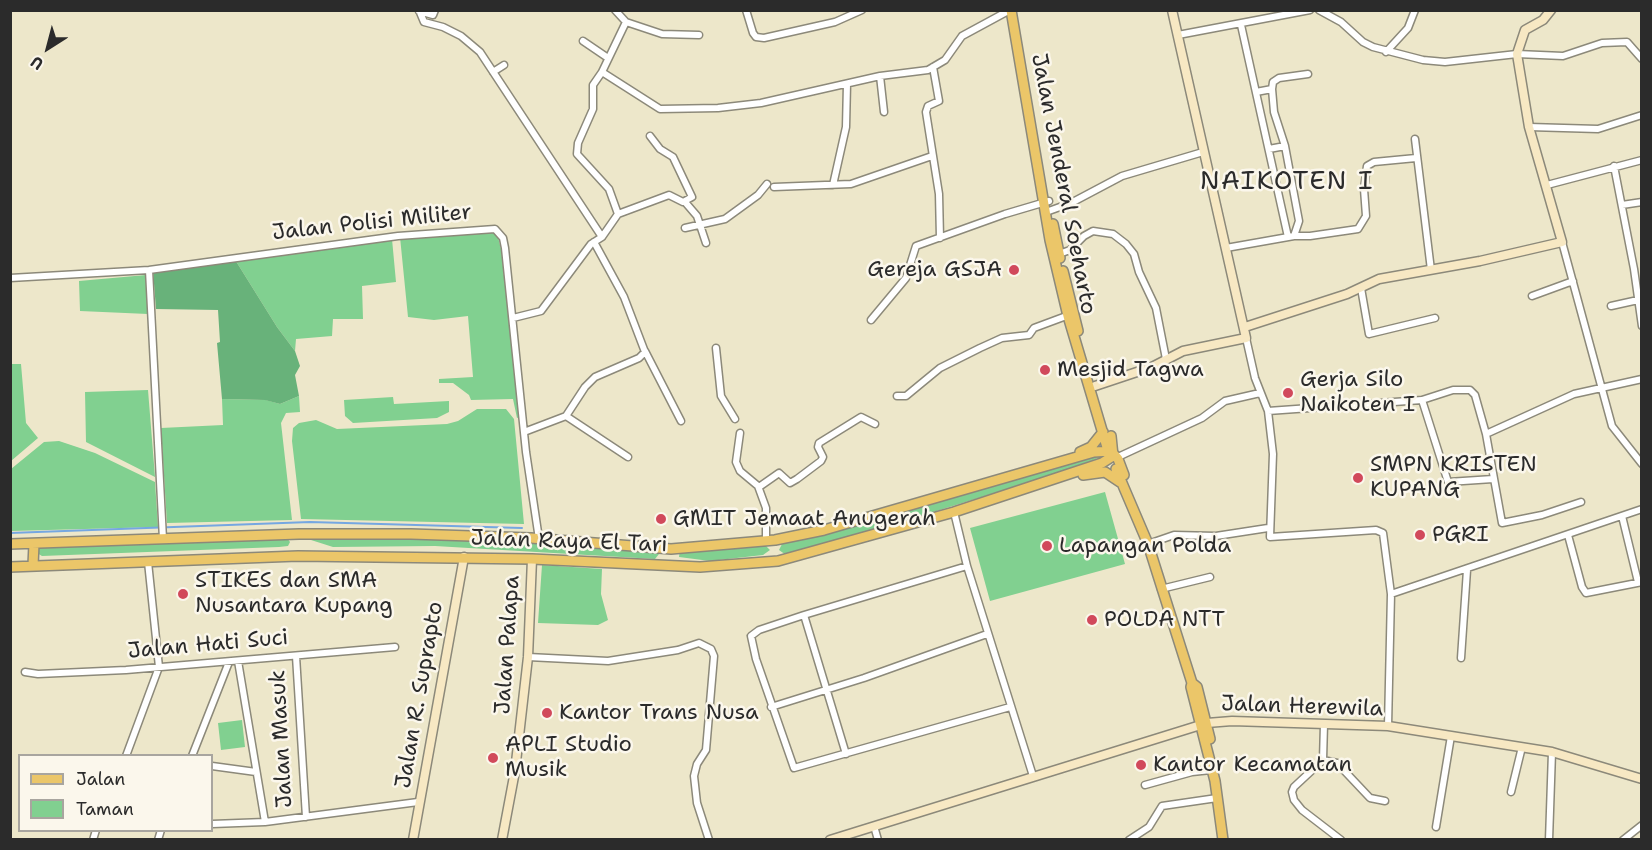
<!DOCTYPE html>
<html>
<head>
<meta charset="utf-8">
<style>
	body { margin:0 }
	#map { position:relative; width:1652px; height:850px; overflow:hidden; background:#ede7ca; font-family:"Shantell Sans",sans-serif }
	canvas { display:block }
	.frame { position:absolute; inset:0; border:12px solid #2b2b2b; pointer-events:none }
	.legend { position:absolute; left:18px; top:754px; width:195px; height:78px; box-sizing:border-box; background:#fbf7ec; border:2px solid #a8a59f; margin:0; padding:8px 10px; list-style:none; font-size:18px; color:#2b2b2b }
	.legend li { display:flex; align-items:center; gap:12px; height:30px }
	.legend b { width:30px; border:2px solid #a8a59f }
	.north { position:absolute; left:18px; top:18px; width:60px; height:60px; -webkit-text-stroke:4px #fbf7ec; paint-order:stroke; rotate:216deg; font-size:16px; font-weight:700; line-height:24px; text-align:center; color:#2b2b2b }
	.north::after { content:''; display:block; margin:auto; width:21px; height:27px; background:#2b2b2b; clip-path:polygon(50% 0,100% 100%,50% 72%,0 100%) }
</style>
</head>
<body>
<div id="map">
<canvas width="1652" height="850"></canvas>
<div class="frame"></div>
<ul class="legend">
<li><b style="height:8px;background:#ebc669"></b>Jalan</li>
<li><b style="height:16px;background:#81d090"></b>Taman</li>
</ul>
<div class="north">U</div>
</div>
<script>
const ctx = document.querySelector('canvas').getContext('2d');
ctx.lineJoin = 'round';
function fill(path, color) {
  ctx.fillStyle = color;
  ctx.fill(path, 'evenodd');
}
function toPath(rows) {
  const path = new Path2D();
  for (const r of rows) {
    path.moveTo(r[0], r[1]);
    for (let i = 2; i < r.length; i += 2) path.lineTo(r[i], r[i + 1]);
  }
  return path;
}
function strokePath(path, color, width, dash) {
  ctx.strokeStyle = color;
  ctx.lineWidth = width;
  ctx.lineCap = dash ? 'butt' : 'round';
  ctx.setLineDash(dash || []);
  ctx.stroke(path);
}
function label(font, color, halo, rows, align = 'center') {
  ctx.font = font + ' "Shantell Sans",sans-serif';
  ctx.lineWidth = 5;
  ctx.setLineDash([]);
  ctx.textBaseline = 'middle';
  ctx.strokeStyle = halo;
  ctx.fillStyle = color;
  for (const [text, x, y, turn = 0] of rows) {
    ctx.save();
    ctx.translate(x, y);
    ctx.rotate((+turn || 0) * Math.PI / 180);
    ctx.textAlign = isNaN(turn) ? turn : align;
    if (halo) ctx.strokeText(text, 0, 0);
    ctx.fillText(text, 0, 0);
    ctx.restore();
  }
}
fill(toPath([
	[486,228,497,233,501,249,520,417,517,418,513,399,471,400,469,395,453,383,439,383,439,379,473,377,468,316,434,320,408,317,400,237],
	[392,239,396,282,362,286,363,319,333,319,332,336,296,339,295,351,277,327,234,258],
	[146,275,148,314,80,311,79,281],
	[11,364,21,364,26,423,38,438,11,461],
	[148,390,155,477,86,442,85,392],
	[299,396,300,412,286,413,281,423,292,520,167,523,161,428,223,425,222,399,266,400,280,404],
	[393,397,394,404,449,401,449,412,437,418,353,423,345,416,344,400],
	[477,409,506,409,514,419,524,524,301,519,292,441,293,428,299,423,316,420,337,429,447,424,458,421],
	[59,441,95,453,155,482,158,527,11,531,11,469,44,442],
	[1097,454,1098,458,1093,460,1043,478,859,535,786,555,779,550,783,542],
	[1105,492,1125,564,990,601,970,528],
	[461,536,655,552,659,554,655,559,435,546,333,547,311,540,312,538],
	[287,538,290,542,288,546,279,547,42,556,37,553,39,545],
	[764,544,770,550,763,555,710,561,679,557,680,550],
	[542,565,602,569,601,594,608,620,598,625,538,623],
	[242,720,245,747,221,750,218,723]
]), '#81d090');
fill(toPath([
	[234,258,277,327,295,351,300,366,295,375,299,396,280,404,265,400,222,399,217,343,220,342,218,310,156,309,153,271]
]), '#68b27a');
strokePath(toPath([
	[10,285,11,285],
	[10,533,310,522,522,528]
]), '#75a7e1', 2);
const street = toPath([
	[419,10,424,22,443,27,461,36,480,52,602,237],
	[746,10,753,33,756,37,764,38,835,22,862,10],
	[1319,10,1341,22,1363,42,1373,47,1423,60,1445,62,1517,54,1563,56,1602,43,1627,42,1642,59],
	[419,11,433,15,435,10],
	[626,22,662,34,699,35],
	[1241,25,1288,237],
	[1178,35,1310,10],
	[583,41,608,58],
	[1386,52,1408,28,1415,10],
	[933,67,939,101,928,106,926,112,939,194,940,238],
	[493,72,504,65],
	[602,72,626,22,615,10],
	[880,76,884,112],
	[1256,92,1272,89],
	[1529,127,1598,129,1642,115],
	[1415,139,1431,270],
	[1269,149,1285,146],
	[1614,166,1634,269,1642,326],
	[833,185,846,127,847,84],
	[1547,185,1642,160],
	[774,187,851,184,932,156],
	[685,202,697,216,706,243],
	[1622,205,1642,202],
	[1046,212,1071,203,1122,176,1203,152],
	[618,214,669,195,683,202,692,197,673,157,660,149,650,136],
	[685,228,725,219,758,195,767,184],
	[1294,236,1299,221,1285,146,1274,112,1272,89,1273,82,1279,78,1308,74],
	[1562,242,1612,426,1642,464],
	[1226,248,1294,236,1310,236,1358,229,1366,216,1364,189,1367,166,1374,162,1416,158],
	[1059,254,1070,250,1084,236,1093,231,1113,234,1126,244,1134,254,1139,272,1156,308,1166,359],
	[149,270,163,539],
	[10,278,149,270,398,236,495,229,503,238,505,248,526,452,539,539],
	[1361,288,1369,334,1435,318],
	[1532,296,1573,281],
	[1611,306,1638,300],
	[513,318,541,311,591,244,602,237,618,214,609,189,577,154,578,143,593,109,593,85,602,72,660,109,718,108,761,103,880,76,928,70,945,60,962,36,1010,10],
	[871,320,906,278,916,246,1005,214,1049,201],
	[1246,338,1255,378,1268,411,1273,454,1270,537,1376,530,1383,533,1391,594,1388,726],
	[716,348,721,396,735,419],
	[645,351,681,421],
	[897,396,906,396,940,368,980,348,1002,338,1029,335,1034,328,1069,315],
	[1422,400,1453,390,1470,390,1475,395,1486,434],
	[1268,411,1422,400,1448,482,1493,479],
	[566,416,628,457],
	[524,432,566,416,585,387,595,377,639,358,645,352,624,297,594,242],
	[740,433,736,462,740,471,758,486,766,508,766,541],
	[1118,457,1202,418,1225,401,1260,393],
	[759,487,779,473,790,483,797,479,821,461,823,457,818,447,819,443,861,417,875,424],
	[1581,502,1542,515,1502,523,1486,434,1574,394,1642,379],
	[954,512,967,566],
	[1622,516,1638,582],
	[1568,535,1582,587,1586,593,1642,582],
	[1148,544,1174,535,1216,536,1268,528],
	[1161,589,1210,577],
	[1391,594,1642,509],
	[804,615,846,754],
	[296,656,306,817],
	[528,657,608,661,678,650,699,643,711,649,714,656,706,750,697,764,694,776,697,803,709,840],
	[1461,658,1467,570],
	[238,661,265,822],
	[25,672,38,674,126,670,395,647],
	[771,707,864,678,987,634],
	[1010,707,794,768,756,659,751,636,759,630,804,615,967,566,1033,776],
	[1324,724,1323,760,1294,787,1292,792,1294,800,1302,810,1341,840],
	[126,756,159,667,148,562],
	[192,756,229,662],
	[1323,760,1337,763,1370,798,1385,801],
	[212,766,256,772],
	[1145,785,1192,772,1211,770],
	[1511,792,1522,747],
	[212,824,265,822,418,802],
	[874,826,878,840],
	[1436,827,1451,736],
	[93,840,96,830],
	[158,840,161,830],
	[1129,840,1149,827,1162,806,1217,798],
	[1549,840,1552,752],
	[1623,840,1642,825]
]);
const secondary = toPath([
	[1245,327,1347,294,1379,279,1480,261,1562,242,1529,127,1517,54,1525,30,1543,20,1551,10],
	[1095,386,1152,367,1183,351,1246,338,1172,10],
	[413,840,464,557],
	[502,840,515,771,528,657,532,559],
	[830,840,1207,723,1232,721,1388,726,1552,752,1642,779]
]);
const primary = toPath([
	[1011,10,1050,240,1068,316,1109,454],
	[1053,224,1060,258],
	[1063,271,1078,331],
	[1080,452,1091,447,1103,432],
	[1116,469,1148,544,1192,683,1191,687,1215,781,1223,840],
	[1083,475,1105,472,1120,482],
	[10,544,299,534,411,534,531,538,671,549,775,540,824,530,1094,452,1111,451,1118,459,1124,475],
	[33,565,34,544],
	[10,567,298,556,532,559,700,567,778,561,954,512,1102,463,1113,456,1111,436],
	[1192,683,1197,687,1210,739]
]);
strokePath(street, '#8c897a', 9);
strokePath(secondary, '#8c897a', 11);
strokePath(primary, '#8c897a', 12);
strokePath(street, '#fff', 6);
strokePath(secondary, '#f7e8c3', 8);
strokePath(primary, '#ebc669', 9);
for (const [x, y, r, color] of [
	[1014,270,6,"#d1495b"],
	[1045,370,6,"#d1495b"],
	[1288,393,6,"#d1495b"],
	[1358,478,6,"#d1495b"],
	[661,519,6,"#d1495b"],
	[1420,535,6,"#d1495b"],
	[1047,546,6,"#d1495b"],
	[183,594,6,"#d1495b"],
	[1092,620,6,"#d1495b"],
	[547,713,6,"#d1495b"],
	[493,758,6,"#d1495b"],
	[1141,765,6,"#d1495b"]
]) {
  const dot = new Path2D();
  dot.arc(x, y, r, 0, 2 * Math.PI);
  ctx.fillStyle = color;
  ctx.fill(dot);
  strokePath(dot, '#fbf7ec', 2);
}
label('22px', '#2b2b2b', '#fbf7ec', [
	["Jalan Jenderal Soeharto",1063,184,79],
	["Jalan Polisi Militer",372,223,-6],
	["Jalan Raya El Tari",569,542,2],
	["Jalan Hati Suci",208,645,-5],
	["Jalan Palapa",508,645,-86],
	["Jalan R. Suprapto",420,695,-80],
	["Jalan Herewila",1302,707,2],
	["Jalan Masuk",282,739,-93]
]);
label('22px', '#2b2b2b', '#fbf7ec', [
	["Gereja GSJA",1002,270,"right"],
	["Mesjid Tagwa",1057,370],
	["Gerja Silo",1300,380],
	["Naikoten I",1300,405],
	["SMPN KRISTEN",1370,465],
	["KUPANG",1370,490],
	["GMIT Jemaat Anugerah",673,519],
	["PGRI",1432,535],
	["Lapangan Polda",1059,546],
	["STIKES dan SMA",195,581],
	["Nusantara Kupang",195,606],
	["POLDA NTT",1104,620],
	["Kantor Trans Nusa",559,713],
	["APLI Studio",505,745],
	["Musik",505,770],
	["Kantor Kecamatan",1153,765]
], 'left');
ctx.letterSpacing = '1.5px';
label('26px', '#2b2b2b', '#fbf7ec', [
	["NAIKOTEN I",1287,182]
]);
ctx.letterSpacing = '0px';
</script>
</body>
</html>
